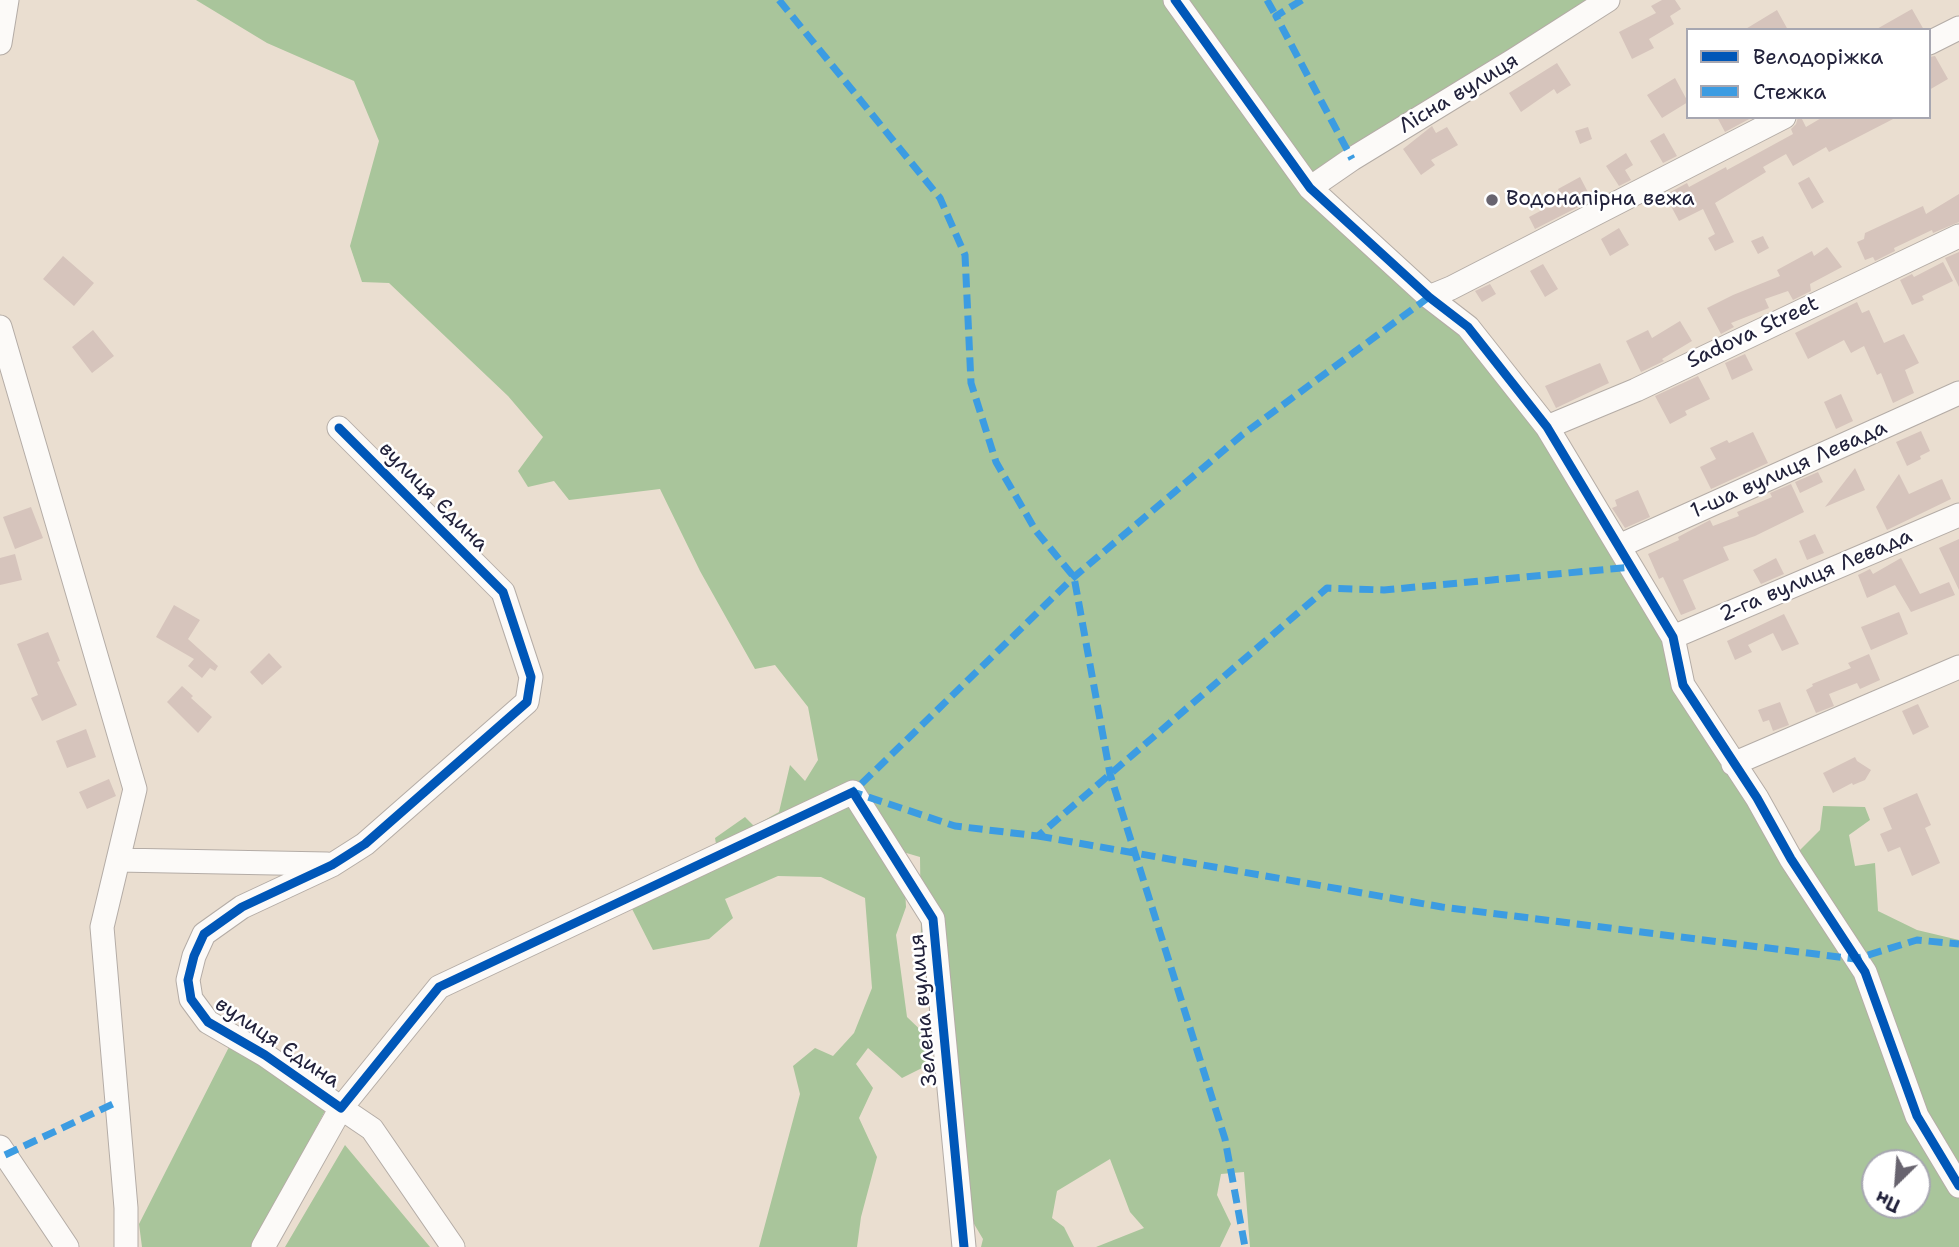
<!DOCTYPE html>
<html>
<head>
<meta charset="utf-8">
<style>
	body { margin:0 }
	#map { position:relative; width:1959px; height:1247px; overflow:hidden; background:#eaded0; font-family:"Shantell Sans",sans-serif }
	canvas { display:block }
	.legend { position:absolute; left:1686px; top:28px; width:245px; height:91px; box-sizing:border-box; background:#fff; border:2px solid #a7a7b1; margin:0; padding:9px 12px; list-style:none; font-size:21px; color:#22223b }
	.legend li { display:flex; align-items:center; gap:14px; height:35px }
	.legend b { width:35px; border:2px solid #a7a7b1 }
	.north { position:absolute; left:1861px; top:1149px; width:70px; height:70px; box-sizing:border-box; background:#fff; border:2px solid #a7a7b1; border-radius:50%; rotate:205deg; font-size:19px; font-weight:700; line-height:28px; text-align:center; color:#22223b }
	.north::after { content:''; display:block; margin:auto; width:24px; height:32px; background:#68646f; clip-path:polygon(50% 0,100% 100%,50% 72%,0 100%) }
</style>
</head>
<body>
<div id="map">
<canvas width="1959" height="1247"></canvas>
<ul class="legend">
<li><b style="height:9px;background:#0057b8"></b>Велодоріжка</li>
<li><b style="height:9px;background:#3c9ce2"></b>Стежка</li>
</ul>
<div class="north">Пн</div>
</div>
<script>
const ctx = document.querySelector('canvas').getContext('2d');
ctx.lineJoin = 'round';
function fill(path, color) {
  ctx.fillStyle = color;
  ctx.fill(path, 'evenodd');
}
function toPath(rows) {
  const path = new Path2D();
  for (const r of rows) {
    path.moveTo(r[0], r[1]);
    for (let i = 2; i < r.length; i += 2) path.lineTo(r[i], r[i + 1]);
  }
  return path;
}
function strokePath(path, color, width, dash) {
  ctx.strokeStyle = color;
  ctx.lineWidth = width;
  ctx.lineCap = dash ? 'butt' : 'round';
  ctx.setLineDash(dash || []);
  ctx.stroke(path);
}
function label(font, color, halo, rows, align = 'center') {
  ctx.font = font + ' "Shantell Sans",sans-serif';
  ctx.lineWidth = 5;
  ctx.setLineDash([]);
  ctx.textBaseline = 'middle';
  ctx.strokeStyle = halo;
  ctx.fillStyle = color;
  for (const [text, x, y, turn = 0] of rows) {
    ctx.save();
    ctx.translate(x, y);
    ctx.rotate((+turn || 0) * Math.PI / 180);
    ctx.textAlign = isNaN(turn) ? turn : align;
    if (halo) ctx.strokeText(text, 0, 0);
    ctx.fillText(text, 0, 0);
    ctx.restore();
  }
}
fill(toPath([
	[196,0,1608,0,1310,188,1468,327,1621,549,1683,685,1791,859,1820,830,1823,806,1865,807,1870,820,1849,835,1855,866,1875,863,1878,911,1917,930,1959,940,1959,1247,1250,1247,1244,1172,1221,1174,1217,1195,1231,1224,1220,1247,1096,1247,1144,1228,1130,1212,1110,1159,1057,1191,1052,1218,1064,1227,1074,1247,981,1247,983,1239,958,1197,931,943,921,937,920,857,903,852,906,907,896,935,907,1017,929,1038,926,1066,902,1078,868,1048,856,1064,873,1088,859,1118,877,1157,861,1217,857,1247,759,1247,800,1094,793,1066,815,1048,833,1056,854,1033,872,988,865,898,821,877,778,876,725,899,733,918,709,939,653,950,629,903,719,861,715,838,745,817,754,826,779,812,790,765,805,781,818,760,808,707,775,665,755,669,700,571,660,489,569,500,554,481,528,487,518,471,543,437,508,396,389,283,362,282,350,246,379,141,354,81,267,43],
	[1875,1163,1917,1163,1917,1205,1875,1205],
	[230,1045,326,1109,253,1247,142,1247,139,1224],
	[345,1145,430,1247,285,1247]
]), '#a9c59b');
fill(toPath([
	[1662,0,1675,0,1681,9,1670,16,1674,24,1649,39,1654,48,1632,59,1619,32,1656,13,1651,6],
	[1912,9,1924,30,1875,30],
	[1777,10,1788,30,1744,30],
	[1935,56,1948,79,1929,90,1929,57],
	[1557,63,1571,85,1557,94,1554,89,1521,112,1509,93],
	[1675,78,1688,102,1662,118,1647,95],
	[1717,117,1753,117,1725,132],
	[1798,117,1801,117,1806,127,1823,117,1897,117,1829,152,1826,147,1793,166,1786,154,1763,167,1766,172,1715,203,1734,242,1715,251,1708,238,1715,234,1703,209,1679,221,1665,195,1687,183,1689,187,1726,167,1727,170,1793,134,1791,129,1796,124],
	[1432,126,1436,133,1447,127,1458,145,1431,160,1435,165,1421,175,1403,149],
	[1588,127,1592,139,1580,144,1575,131],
	[1664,133,1677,156,1663,163,1650,141],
	[1626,153,1633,165,1625,170,1631,180,1619,186,1606,166],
	[1580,177,1592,200,1535,229,1529,217,1563,199,1558,189],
	[1809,177,1824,202,1812,209,1798,183],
	[1959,194,1959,222,1933,233,1932,230,1894,248,1895,251,1875,261,1873,257,1865,260,1857,242,1864,239,1865,233,1923,206,1926,214],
	[1619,228,1629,245,1610,256,1601,239],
	[1763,236,1769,248,1758,254,1751,241],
	[1827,247,1842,267,1810,284,1811,291,1793,300,1788,291,1765,299,1769,308,1731,323,1734,327,1721,334,1707,308,1733,295,1780,276,1777,270,1812,251,1814,256],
	[1959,252,1959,287,1945,258],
	[63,256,94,283,74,306,43,279],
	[1943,262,1953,281,1922,296,1924,300,1912,305,1900,280,1912,274,1914,277],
	[1543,264,1558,289,1545,297,1530,271],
	[1490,284,1496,294,1482,302,1475,291],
	[1857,302,1862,313,1869,310,1884,343,1904,334,1919,363,1905,370,1914,393,1893,403,1881,373,1877,375,1864,346,1851,353,1844,340,1808,359,1795,333],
	[1680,321,1692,341,1662,359,1664,361,1641,372,1626,341,1648,330,1652,338],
	[93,330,114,356,92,373,72,347],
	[1745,354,1753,370,1732,380,1725,363],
	[1600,363,1609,383,1556,408,1545,386],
	[1698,376,1710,399,1685,411,1687,415,1670,424,1655,396],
	[1841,394,1853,421,1836,429,1824,402],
	[1921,431,1930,451,1920,456,1921,459,1907,466,1896,442],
	[1753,432,1768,463,1711,489,1700,467,1716,459,1710,448,1727,440,1729,443],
	[1855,468,1865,490,1825,507],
	[1818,472,1823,482,1800,493,1795,482],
	[1899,474,1909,494,1942,479,1951,499,1887,530,1876,507],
	[1791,484,1804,512,1755,536,1723,547,1729,560,1683,580,1696,609,1681,615,1663,577,1659,579,1648,554,1679,540,1678,537,1710,520,1713,526,1739,516,1737,512,1772,497,1770,493],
	[1638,490,1650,517,1625,528,1612,508,1617,506,1615,500],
	[31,507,43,538,15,549,3,517],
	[1815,534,1824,553,1807,560,1799,541],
	[1959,539,1959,590,1939,548],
	[15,554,22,580,0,585,0,558],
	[1776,558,1784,574,1761,584,1753,570],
	[1901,558,1920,594,1949,582,1955,595,1911,612,1895,585,1867,598,1858,575,1870,569,1873,574],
	[174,605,200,620,188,639,218,666,215,671,210,668,202,678,188,666,194,659,156,637],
	[1899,612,1908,634,1871,650,1861,627],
	[1784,614,1799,644,1782,651,1773,633,1748,645,1752,652,1735,660,1727,641],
	[48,632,60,661,57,662,77,705,42,721,31,698,38,695,17,644],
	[269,653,282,667,262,685,250,672],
	[1869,654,1880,680,1860,689,1857,683,1829,694,1834,706,1816,713,1806,690,1813,686,1812,684,1851,668,1848,663],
	[182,686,193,696,191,698,212,717,198,733,167,702],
	[1780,702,1789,725,1773,731,1769,720,1763,722,1758,710],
	[1918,704,1929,727,1913,735,1902,711],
	[86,729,96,757,67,768,56,741],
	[1855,757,1857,761,1871,770,1865,780,1853,785,1852,783,1833,793,1823,773],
	[109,779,116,796,87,809,79,792],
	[1917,793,1931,825,1925,828,1940,863,1912,876,1900,847,1888,852,1880,834,1892,829,1883,808]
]), '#d6c4bc');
const minor = toPath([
	[1175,0,1310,188,1429,297,1468,327,1547,427,1673,637,1683,685,1757,798,1791,859,1865,972,1917,1116,1959,1186],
	[0,43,7,0],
	[1929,43,1959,28],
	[1310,188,1352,159,1514,60,1608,0],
	[1429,297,1451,288,1784,117],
	[0,327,135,789,102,927,126,1208,126,1247],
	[1547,427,1636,390,1959,236],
	[339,428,503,592,531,677,527,702,365,844,332,865,242,907,204,934,194,956,188,980,191,999,208,1022,265,1055,341,1108,439,987,853,792,933,919,964,1247],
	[1621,549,1628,542,1959,393],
	[1673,637,1959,515],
	[1733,764,1959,667],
	[118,860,327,864],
	[0,1147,67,1247],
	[263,1247,341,1108,372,1129,453,1247]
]);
strokePath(minor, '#b4aca6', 25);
strokePath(minor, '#fcfaf8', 23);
strokePath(toPath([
	[779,0,940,198,965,255,971,383,996,462,1036,531,1074,577,1110,774,1225,1139,1245,1247],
	[1267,0,1276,16],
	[1302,0,1276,16,1352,159],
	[1429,297,1242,435,1074,577,853,792,955,826,1038,836,1327,588,1384,590,1632,567],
	[1038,836,1442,907,1855,959,1917,940,1959,944],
	[5,1155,117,1102]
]), '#3c9ce2', 7, [14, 7]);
strokePath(toPath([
	[1175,0,1310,188,1429,297,1468,327,1547,427,1673,637,1683,685,1757,798,1791,859,1865,972,1917,1116,1959,1186],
	[339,428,503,592,531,677,527,702,365,844,332,865,242,907,204,934,194,956,188,980,191,999,208,1022,265,1055,341,1108,439,987,853,792,933,919,964,1247]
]), '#0057b8', 9);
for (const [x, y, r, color] of [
	[1492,200,7,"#68646f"]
]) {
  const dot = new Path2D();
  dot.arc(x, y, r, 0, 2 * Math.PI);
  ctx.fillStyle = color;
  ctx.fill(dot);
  strokePath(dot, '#fff', 2.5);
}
label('21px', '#22223b', '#fff', [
	["Лісна вулиця",1459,94,-31],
	["Sadova Street",1753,333,-25],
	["1-ша вулиця Левада",1789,470,-24],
	["вулиця Єдина",433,497,45],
	["2-га вулиця Левада",1816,576,-23],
	["Зелена вулиця",924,1010,-95],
	["вулиця Єдина",277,1043,34]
]);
label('21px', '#22223b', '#fff', [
	["Водонапірна вежа",1506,200]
], 'left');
</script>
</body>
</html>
